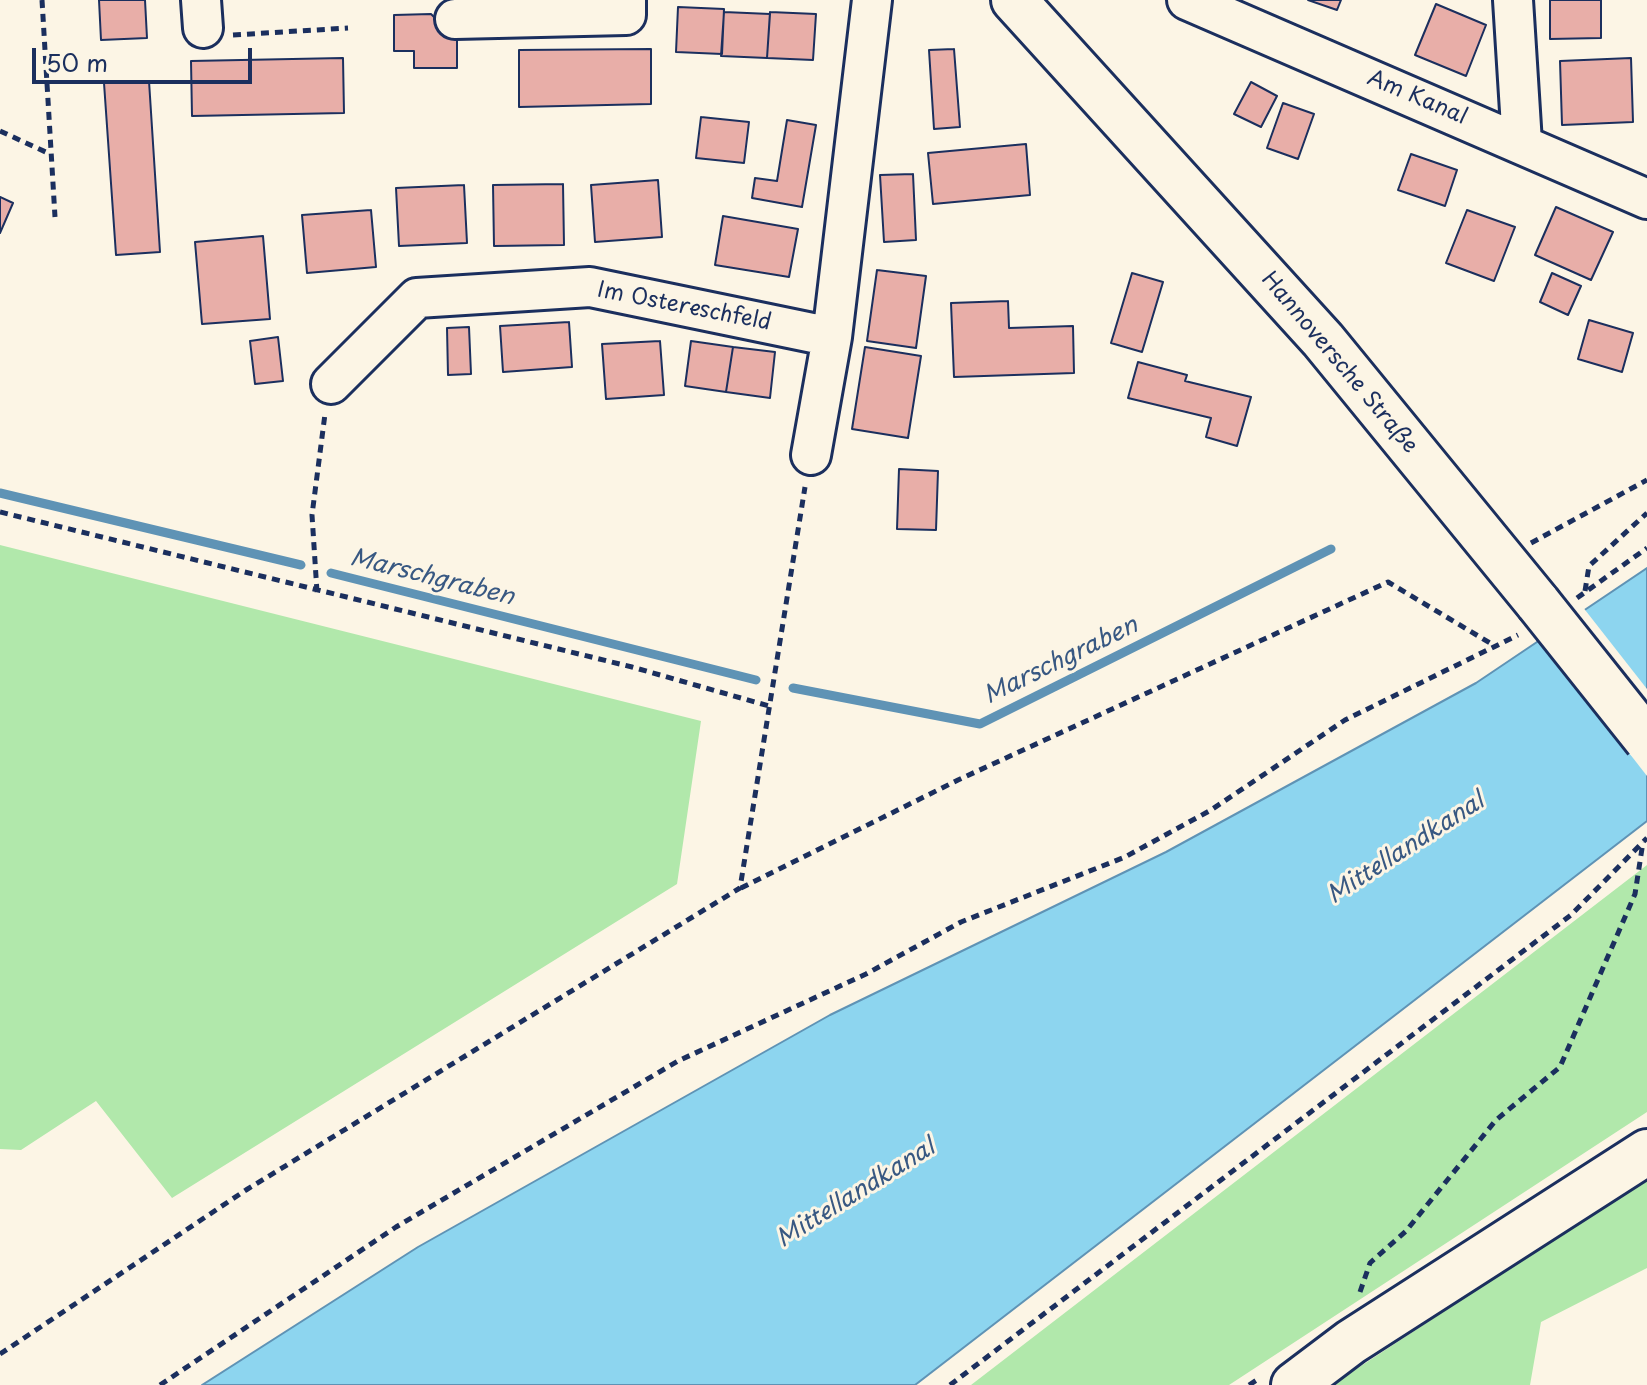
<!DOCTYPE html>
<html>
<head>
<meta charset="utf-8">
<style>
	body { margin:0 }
	#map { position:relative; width:1647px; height:1385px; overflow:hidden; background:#fcf5e5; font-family:"Playpen Sans",sans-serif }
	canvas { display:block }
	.scale { position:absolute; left:32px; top:48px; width:220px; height:36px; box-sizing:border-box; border:4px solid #1b2f5e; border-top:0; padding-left:10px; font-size:24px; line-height:28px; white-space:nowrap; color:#1b2f5e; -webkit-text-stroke:6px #fcf5e5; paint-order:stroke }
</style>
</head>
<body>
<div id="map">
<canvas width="1647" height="1385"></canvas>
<div class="scale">50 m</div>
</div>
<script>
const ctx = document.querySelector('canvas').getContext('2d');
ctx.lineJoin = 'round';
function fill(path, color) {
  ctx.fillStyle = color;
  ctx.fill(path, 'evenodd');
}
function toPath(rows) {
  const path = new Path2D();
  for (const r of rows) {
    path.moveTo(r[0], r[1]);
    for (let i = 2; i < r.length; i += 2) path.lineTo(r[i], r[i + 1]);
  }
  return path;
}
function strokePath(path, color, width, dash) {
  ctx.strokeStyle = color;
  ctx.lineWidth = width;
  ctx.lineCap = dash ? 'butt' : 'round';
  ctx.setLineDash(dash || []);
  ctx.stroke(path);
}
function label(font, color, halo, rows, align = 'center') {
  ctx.font = font + ' "Playpen Sans",sans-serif';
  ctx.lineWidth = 6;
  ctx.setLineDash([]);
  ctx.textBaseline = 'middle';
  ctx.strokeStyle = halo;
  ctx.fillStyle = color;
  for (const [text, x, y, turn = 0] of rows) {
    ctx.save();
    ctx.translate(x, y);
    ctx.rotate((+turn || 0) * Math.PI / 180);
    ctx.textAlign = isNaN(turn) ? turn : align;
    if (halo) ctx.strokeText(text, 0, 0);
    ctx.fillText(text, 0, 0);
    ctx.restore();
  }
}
fill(toPath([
	[0,545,701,721,677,884,172,1198,96,1101,21,1150,0,1149],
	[1647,865,1647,1112,1229,1385,971,1385],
	[1647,1178,1647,1268,1541,1322,1530,1385,1332,1385]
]), '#b1e8ab');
const water = toPath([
	[1647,568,1647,821,915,1385,202,1385,418,1247,830,1015,1166,852,1476,683,1647,568]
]);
fill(water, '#8dd5ef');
strokePath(water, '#5f93b5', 2);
fill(toPath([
	[1582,606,1647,689,1647,776,1538,636]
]), '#fcf5e5');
strokePath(toPath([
	[0,493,301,565],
	[331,573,756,680],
	[793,688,980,724,1331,549]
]), '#5f93b5', 9);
const building = toPath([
	[99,0,145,0,147,38,101,40,99,0],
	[1308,0,1341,0,1337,10,1308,0],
	[1550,0,1601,0,1601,38,1550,39,1550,0],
	[1436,4,1486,25,1466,76,1415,55,1436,4],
	[678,7,724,9,722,54,676,52,678,7],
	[724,12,770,14,767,58,721,56,724,12],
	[770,12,816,14,813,60,767,58,770,12],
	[431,14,445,28,457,27,457,68,414,68,414,51,394,51,394,15,431,14],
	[651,49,651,104,519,107,519,50,651,49],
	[954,49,960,127,934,129,929,50,954,49],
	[343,58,344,113,192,116,191,61,343,58],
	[1631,58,1633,122,1562,125,1560,61,1631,58],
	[149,81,160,252,116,255,104,83,149,81],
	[1251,82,1277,96,1261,127,1234,114,1251,82],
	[1283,103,1314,114,1298,159,1267,148,1283,103],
	[701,117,749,122,744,163,696,158,701,117],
	[787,120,816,125,802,207,752,198,755,178,777,181,787,120],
	[1026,144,1030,195,933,204,928,153,1026,144],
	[1411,154,1457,170,1445,206,1398,190,1411,154],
	[913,174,916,240,884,242,880,175,913,174],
	[658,180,662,237,595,242,591,185,658,180],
	[563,184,564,245,494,246,493,185,563,184],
	[464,185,467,243,399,246,396,188,464,185],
	[0,197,13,203,0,233,0,197],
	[1556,207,1613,232,1591,280,1535,255,1556,207],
	[371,210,376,267,307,273,302,215,371,210],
	[1467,210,1515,227,1494,281,1446,263,1467,210],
	[723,216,798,229,789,277,715,265,723,216],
	[263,236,270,319,202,324,195,242,263,236],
	[877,270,926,276,916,348,867,341,877,270],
	[1132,273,1163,282,1142,352,1111,343,1132,273],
	[1552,273,1581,286,1568,315,1540,302,1552,273],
	[1008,301,1009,328,1073,326,1074,373,954,377,951,303,1008,301],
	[1589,320,1633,333,1622,372,1578,359,1589,320],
	[569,322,572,367,503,372,500,326,569,322],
	[469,327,471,374,448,375,447,328,469,327],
	[278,337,283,381,255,384,250,341,278,337],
	[660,341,664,395,606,399,602,344,660,341],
	[691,341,733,347,726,392,685,386,691,341],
	[733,347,775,352,770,398,726,392,733,347],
	[865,347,921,356,908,438,852,429,865,347],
	[1138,362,1187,375,1185,381,1251,397,1237,446,1206,437,1211,418,1128,398,1138,362],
	[899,469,938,471,936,530,897,529,899,469]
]);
fill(building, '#e8aea8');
strokePath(building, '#1b2f5e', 2);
const minor = toPath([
	[201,0,203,28],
	[1187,0,1647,199],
	[1513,0,1522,143],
	[455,19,626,15,626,0],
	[331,384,417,298,590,287,832,337],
	[811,455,832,337,872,0]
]);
const major = toPath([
	[1014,0,1323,340,1538,603],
	[1294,1385,1351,1342,1647,1152]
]);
strokePath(minor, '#1b2f5e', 44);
strokePath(major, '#1b2f5e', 50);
strokePath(toPath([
	[42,0,55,217],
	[233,35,348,28],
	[0,131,50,154],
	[0,512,632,667,769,706],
	[1531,543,1647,480],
	[1585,591,1589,566,1647,513],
	[317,592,312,515,325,414],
	[1577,598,1647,548],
	[741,888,958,780,1388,582,1495,646],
	[1360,1292,1370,1263,1406,1231,1496,1120,1560,1067,1635,894,1643,842],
	[0,1354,246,1190,740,888,805,487],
	[160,1385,396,1227,678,1061,866,974,961,922,1125,857,1211,810,1345,720,1518,635],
	[950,1385,1571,915,1647,838],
	[1249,1385,1260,1378]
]), '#1b2f5e', 5, [8, 6]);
strokePath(minor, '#fcf5e5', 38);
strokePath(major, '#fcf5e5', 44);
const majorBridge = toPath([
	[1538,603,1647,740]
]);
strokePath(majorBridge, '#1b2f5e', 50, []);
strokePath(majorBridge, '#fcf5e5', 44);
label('22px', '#1b2f5e', '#fcf5e5', [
	["Am Kanal",1417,98,23],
	["Im Ostereschfeld",684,307,11],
	["Hannoversche Straße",1339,363,50]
]);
label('italic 24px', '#385882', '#fcf5e5', [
	["Marschgraben",432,578,14],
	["Marschgraben",1061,661,-26],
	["Mittellandkanal",1406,849,-33],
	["Mittellandkanal",856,1194,-32]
]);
</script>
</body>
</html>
